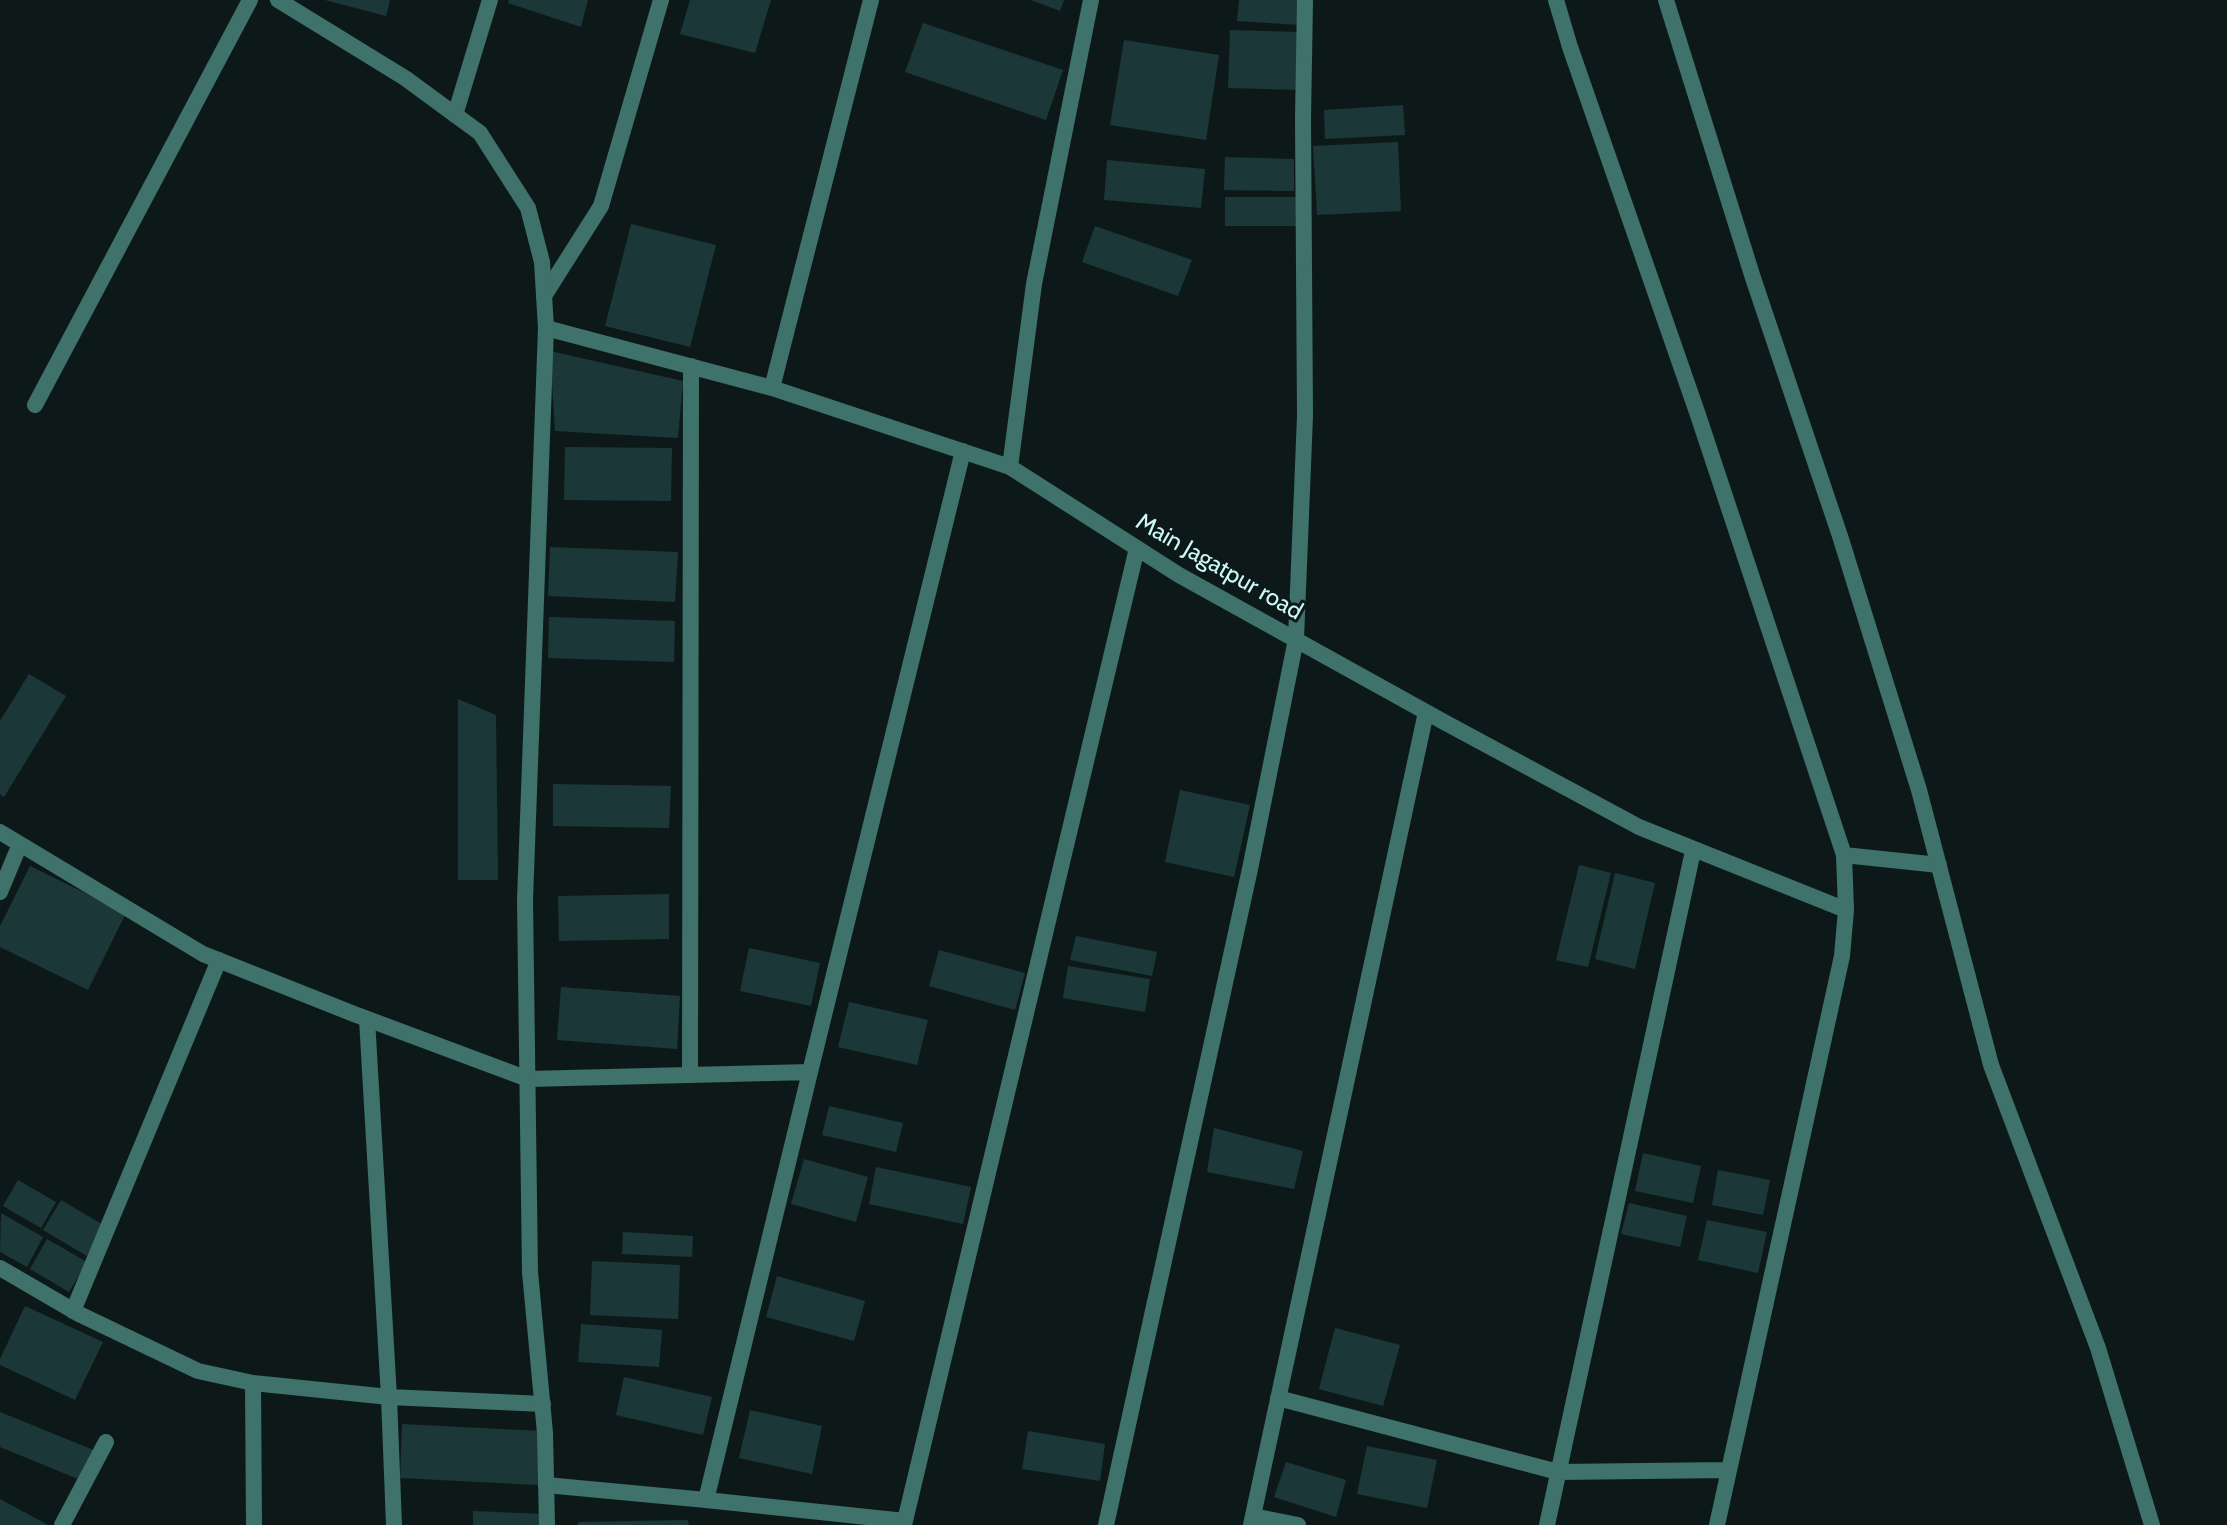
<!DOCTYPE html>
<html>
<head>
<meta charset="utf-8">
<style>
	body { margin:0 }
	canvas { display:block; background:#0d1919 }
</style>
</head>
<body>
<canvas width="2227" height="1525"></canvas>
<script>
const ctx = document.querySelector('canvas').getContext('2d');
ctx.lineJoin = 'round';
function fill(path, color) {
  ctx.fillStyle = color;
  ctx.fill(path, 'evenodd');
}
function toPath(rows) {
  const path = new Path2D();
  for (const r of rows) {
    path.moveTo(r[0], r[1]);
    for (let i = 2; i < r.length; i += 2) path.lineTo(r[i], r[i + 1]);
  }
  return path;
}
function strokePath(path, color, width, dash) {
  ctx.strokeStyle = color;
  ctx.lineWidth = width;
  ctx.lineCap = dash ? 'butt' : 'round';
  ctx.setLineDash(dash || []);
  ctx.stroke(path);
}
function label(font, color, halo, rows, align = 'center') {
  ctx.font = font + ' Cabin,sans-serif';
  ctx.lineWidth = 6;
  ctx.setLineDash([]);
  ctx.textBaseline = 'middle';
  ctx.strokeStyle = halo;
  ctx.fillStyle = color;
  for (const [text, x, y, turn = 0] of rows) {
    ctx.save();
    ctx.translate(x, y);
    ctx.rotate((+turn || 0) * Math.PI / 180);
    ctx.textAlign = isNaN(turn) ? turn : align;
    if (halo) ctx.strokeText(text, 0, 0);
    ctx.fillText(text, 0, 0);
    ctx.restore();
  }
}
fill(toPath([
	[325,0,390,0,386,16],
	[509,0,588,0,581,27,508,3],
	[690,0,771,0,755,53,680,34],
	[1031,0,1064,0,1060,11],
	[1239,0,1300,0,1299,25,1237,21],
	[923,23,1063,70,1046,120,905,72],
	[1230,30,1300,32,1299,90,1228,88],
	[1124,40,1219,55,1206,140,1110,125],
	[1403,105,1405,135,1325,139,1324,110],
	[1398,142,1401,211,1317,215,1313,146],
	[1225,157,1294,159,1294,191,1224,190],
	[1107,160,1205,169,1201,208,1104,200],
	[1225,197,1298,197,1298,226,1225,226],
	[631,224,716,245,690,347,605,326],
	[1095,226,1192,260,1178,296,1082,262],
	[550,351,683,381,678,438,555,431],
	[565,447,672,448,671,501,564,500],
	[550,547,678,552,675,602,548,596],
	[549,617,675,621,674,662,548,658],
	[29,674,66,696,4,797,0,794,0,721],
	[458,699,496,715,498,880,458,880],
	[553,784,671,786,669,828,553,826],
	[1180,790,1250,805,1234,877,1165,862],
	[1579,865,1611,873,1588,967,1556,960],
	[30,866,126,913,88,990,0,947,0,926],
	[1615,873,1655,883,1635,969,1595,959],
	[669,894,669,939,559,941,558,896],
	[1076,936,1157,952,1152,976,1070,960],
	[749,948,820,963,811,1006,740,991],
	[939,950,1025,973,1015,1010,929,986],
	[1068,966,1150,979,1145,1012,1063,998],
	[561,987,680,996,677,1049,557,1040],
	[849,1002,928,1020,917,1065,838,1047],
	[829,1106,903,1123,896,1152,822,1135],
	[1214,1128,1303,1151,1294,1189,1207,1172],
	[1643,1153,1701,1166,1693,1203,1635,1191],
	[804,1159,868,1177,856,1222,791,1204],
	[876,1167,971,1187,963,1224,869,1204],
	[1718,1170,1770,1180,1763,1215,1712,1205],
	[18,1180,56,1202,41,1228,3,1206],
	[61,1200,105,1226,87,1256,43,1230],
	[1629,1203,1687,1216,1680,1247,1621,1234],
	[1,1213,43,1237,27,1267,0,1252],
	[1707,1220,1767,1232,1758,1273,1698,1260],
	[623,1232,693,1236,692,1257,622,1254],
	[47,1239,87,1262,69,1292,30,1269],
	[592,1261,680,1265,678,1319,590,1315],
	[777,1276,865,1301,854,1341,766,1317],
	[25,1306,103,1342,75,1400,0,1365,0,1359],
	[581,1324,662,1330,659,1367,578,1362],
	[1335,1328,1400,1345,1383,1406,1319,1389],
	[624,1377,712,1397,703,1435,616,1415],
	[750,1410,822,1426,812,1474,739,1458],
	[0,1412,96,1451,83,1481,0,1447],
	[402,1424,541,1431,538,1485,400,1478],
	[1028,1431,1105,1444,1100,1481,1022,1469],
	[1367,1446,1437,1460,1427,1508,1357,1494],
	[1286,1462,1346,1480,1336,1517,1274,1497],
	[0,1499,48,1525,0,1525],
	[473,1511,543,1514,542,1525,473,1525],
	[688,1520,689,1525,578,1525,578,1522]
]), '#1b3738');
strokePath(toPath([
	[35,405,250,0]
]), '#3e726b', 16);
strokePath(toPath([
	[1556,0,1570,47,1698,415,1844,855,1846,910,1842,956,1717,1525],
	[455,115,490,0],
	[544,296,601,206,661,0],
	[546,328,772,388,1010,467,1179,575,1444,722,1639,827,1846,910],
	[772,388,871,0],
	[1010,467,1034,284,1091,0],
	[0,832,203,954,354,1014,528,1079,810,1072,963,451],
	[1844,855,1939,865],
	[0,892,20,844],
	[367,1019,389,1397,394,1525],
	[690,1075,691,366],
	[0,1268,79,1314,198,1371,253,1383,389,1397,543,1404],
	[73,1311,219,960],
	[253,1383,254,1525],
	[1278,1398,1558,1472,1728,1470],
	[546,1485,706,1500,905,1521],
	[706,1500,810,1072],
	[1253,1516,1298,1525],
	[62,1525,106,1442],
	[904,1525,1137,548],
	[1106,1525,1250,869,1296,639,1305,416,1303,119,1305,0],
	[1251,1525,1426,712],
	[1547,1525,1693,851]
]), '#3e726b', 16);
strokePath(toPath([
	[278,0,405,78,480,133,528,208,542,262,546,328,525,900,530,1272,545,1433,547,1525],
	[1666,0,1753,278,1840,536,1919,790,1991,1065,2098,1348,2152,1525]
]), '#3e726b', 16);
label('24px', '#ccf8f5', '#0d1919', [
	["Main Jagatpur road",1219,567,30]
]);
</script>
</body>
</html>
